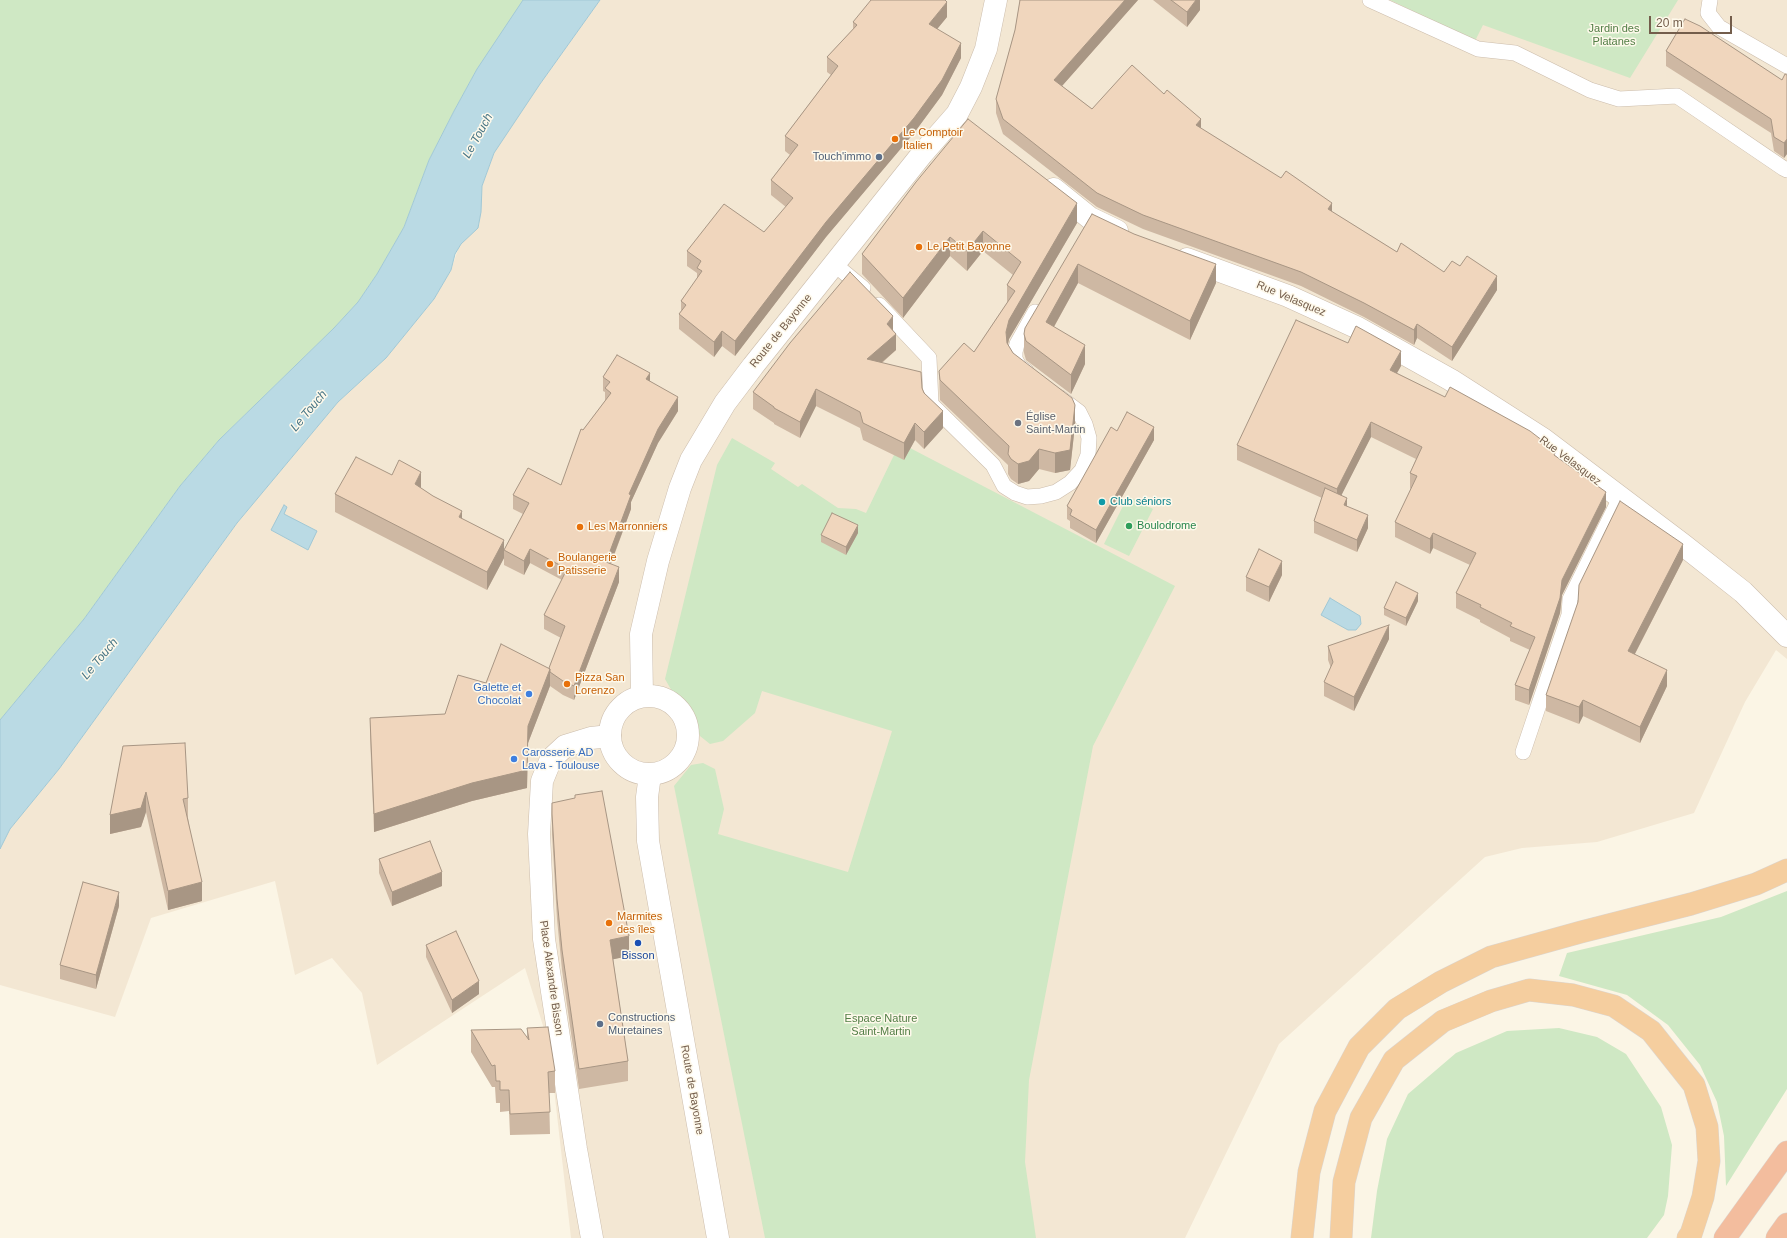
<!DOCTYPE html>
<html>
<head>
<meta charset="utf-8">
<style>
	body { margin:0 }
	#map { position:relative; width:1787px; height:1238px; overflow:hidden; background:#fbf5e5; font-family:Arial,sans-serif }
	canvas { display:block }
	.scale { position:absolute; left:1649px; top:16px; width:83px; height:18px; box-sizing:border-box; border:2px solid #735d4b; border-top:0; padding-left:5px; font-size:12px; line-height:14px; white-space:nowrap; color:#735d4b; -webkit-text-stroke:3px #fef9eb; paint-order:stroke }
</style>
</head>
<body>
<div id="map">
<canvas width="1787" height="1238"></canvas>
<div class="scale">20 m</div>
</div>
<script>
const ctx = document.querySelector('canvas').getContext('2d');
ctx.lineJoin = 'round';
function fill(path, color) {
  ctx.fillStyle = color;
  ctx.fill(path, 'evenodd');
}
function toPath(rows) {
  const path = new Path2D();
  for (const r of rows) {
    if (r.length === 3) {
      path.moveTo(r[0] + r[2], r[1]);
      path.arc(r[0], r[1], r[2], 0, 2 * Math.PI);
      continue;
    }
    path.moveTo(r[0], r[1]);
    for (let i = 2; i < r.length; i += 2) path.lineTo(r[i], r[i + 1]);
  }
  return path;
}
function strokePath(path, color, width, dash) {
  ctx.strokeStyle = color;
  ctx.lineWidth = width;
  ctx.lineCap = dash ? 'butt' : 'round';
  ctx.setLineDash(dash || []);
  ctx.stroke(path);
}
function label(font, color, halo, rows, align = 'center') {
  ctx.font = font + ' Arial,sans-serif';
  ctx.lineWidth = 3;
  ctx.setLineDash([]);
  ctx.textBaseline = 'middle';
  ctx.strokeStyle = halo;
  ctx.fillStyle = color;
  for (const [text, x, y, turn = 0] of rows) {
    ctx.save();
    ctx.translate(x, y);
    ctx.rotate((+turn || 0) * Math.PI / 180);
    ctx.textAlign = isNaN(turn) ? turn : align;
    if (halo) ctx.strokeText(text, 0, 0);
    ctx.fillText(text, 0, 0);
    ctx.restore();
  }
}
fill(toPath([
	[600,0,1787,0,1787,659,1776,650,1745,702,1694,813,1597,842,1522,848,1485,857,1279,1044,1185,1238,571,1238,549,1045,525,968,377,1065,362,993,332,958,295,975,275,881,151,918,115,1017,0,985,0,849,10,829,59,769,237,523,338,402,384,360,434,299,451,270,459,246,479,225,482,186,494,153,540,84]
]), '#f3e7d3');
fill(toPath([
	[0,0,523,0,477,69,454,111,429,160,404,227,377,274,358,302,334,328,219,440,180,486,84,619,0,720],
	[1390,0,1678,0,1630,78,1483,25,1475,41],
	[732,438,775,463,771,469,798,487,802,484,838,508,856,509,866,513,894,455,910,448,1175,586,1093,746,1029,1080,1025,1162,1036,1238,765,1238,674,786,691,765,703,763,715,769,724,809,718,834,848,872,892,731,762,691,755,713,723,741,710,744,700,736,691,709,673,693,665,679,717,465],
	[1128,496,1153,509,1129,556,1104,544],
	[1787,891,1787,1089,1726,1186,1724,1136,1717,1102,1700,1065,1668,1025,1627,995,1559,976,1567,953,1721,917],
	[1559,1028,1597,1037,1626,1054,1661,1107,1672,1145,1668,1196,1664,1215,1647,1238,1371,1238,1377,1191,1387,1139,1408,1094,1456,1053,1507,1031]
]), '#cfe8c4');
const water = toPath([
	[523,0,600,0,540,84,494,153,482,186,481,212,478,228,461,244,455,254,451,270,434,299,386,358,338,402,237,523,59,769,10,829,0,849,0,720,84,619,180,486,219,440,334,328,358,302,377,274,404,227,429,160,454,111,477,69,523,0],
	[284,505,287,507,284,514,317,531,308,550,271,530,284,505],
	[1330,598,1360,616,1361,624,1356,630,1348,630,1321,615,1330,598]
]);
fill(water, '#badae4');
strokePath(water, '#a1c8d5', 1);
const service = toPath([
	[1370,0,1478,49,1515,53,1590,90,1619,99,1677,96,1783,168,1787,170],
	[1710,0,1708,13,1719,27,1787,66],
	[834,264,863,288],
	[879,305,929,358,931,404,993,465,1004,486,1015,493,1027,497,1041,496,1056,492,1070,483,1082,470,1088,455,1089,438,1085,424,1079,412,1059,397],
	[1026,371,1019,366,1015,359,1015,352,1017,344,1035,312],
	[1523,752,1569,615,1570,599,1620,498]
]);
const minor = toPath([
	[1054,189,1090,218,1117,231],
	[1187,259,1288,296,1358,328,1451,380,1543,439,1682,544,1743,592,1787,636],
	[592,1238,576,1149,544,939,539,834,542,781,551,759,565,746,591,738,610,736]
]);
const tertiary = toPath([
	[649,735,39],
	[642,696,641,634,658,561,680,488,691,460,725,403,753,366,922,154,957,114,971,87,986,49,996,0],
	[650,775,647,797,648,841,718,1238]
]);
const trunk = toPath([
	[1302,1238,1309,1172,1325,1111,1359,1047,1397,1009,1441,982,1491,957,1581,932,1691,904,1756,884,1787,870],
	[1341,1238,1344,1182,1361,1118,1394,1060,1443,1021,1491,1001,1529,990,1573,995,1614,1006,1651,1031,1694,1085,1707,1127,1709,1161,1703,1197,1691,1234,1688,1238]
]);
const motorway = toPath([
	[1725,1238,1787,1152],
	[1777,1238,1787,1224]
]);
strokePath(service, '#ccbdac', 16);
strokePath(minor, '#ccbdac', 23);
strokePath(tertiary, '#ccbdac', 23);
strokePath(trunk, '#dbd5d0', 23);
strokePath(motorway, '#dbd5d0', 23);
strokePath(service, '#fff', 15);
strokePath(minor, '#fff', 22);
strokePath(tertiary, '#fff', 22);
strokePath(trunk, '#f5ce9f', 22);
strokePath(motorway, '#f3bd9e', 22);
fill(toPath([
	[1020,0,1138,0,1062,86,1092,109,1201,129,1332,212,1397,252,1444,272,1497,290,1452,361,1417,338,1414,345,1364,317,1301,286,1143,229,1097,207,1003,134,996,113,996,99,1015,30],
	[1153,0,1200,0,1200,10,1187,27],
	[947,17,937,29,961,58,942,95,914,133,826,237,735,356,722,346,714,357,679,329,679,314,681,311,681,301,697,279,697,273,687,266,687,251,764,232,786,207,771,195,771,180,790,155,785,151,785,136,831,75,827,72,827,57,853,29,853,22],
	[1666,51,1782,80,1787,75,1787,154,1784,158,1774,151,1771,133,1666,66],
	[916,182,1077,223,1009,339,1008,345,1013,353,1075,425,1070,470,1055,473,1039,469,1029,481,1018,484,1011,479,1008,474,1008,465,940,400,939,371,974,352,1007,303,1007,285,1013,275,983,251,967,271,950,256,903,318,862,274,862,254],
	[1092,214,1216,283,1190,340,1078,283,1054,327,1085,364,1071,394,1026,360,1024,353,1024,334],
	[893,330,896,350,882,363,922,388,943,428,924,449,915,440,904,460,863,440,860,428,816,406,800,438,774,424,774,423,753,409,753,392],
	[1401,366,1397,373,1556,456,1606,507,1562,595,1560,613,1529,705,1515,700,1515,685,1530,650,1510,641,1510,638,1480,622,1480,620,1456,608,1456,593,1470,565,1433,548,1430,554,1395,537,1395,522,1411,489,1410,488,1410,473,1416,459,1371,437,1341,495,1347,507,1368,528,1357,552,1314,533,1314,521,1322,498,1237,460,1237,445],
	[603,377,650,381,678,411,658,443,631,502,631,509,611,564,619,582,574,700,563,695,550,686,528,743,527,788,472,801,374,832,370,736,370,718,445,714,486,683,549,668,561,638,544,629,544,615,562,580,530,563,524,575,504,565,504,558,487,590,335,512,335,494,392,475,421,488,504,550,523,514,513,509,513,495,561,485,583,430,605,401,605,392,603,391],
	[1117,431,1154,440,1096,543,1070,528,1070,521,1067,519,1067,506],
	[858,533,846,555,821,542,821,535],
	[1683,560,1635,654,1667,686,1640,743,1583,716,1579,724,1546,711,1546,695],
	[1282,575,1269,602,1246,591,1246,577],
	[1418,601,1406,626,1384,615,1384,608],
	[1389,639,1354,711,1324,696,1324,682,1331,668,1328,660,1328,646],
	[123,746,188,798,188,818,202,901,168,910,146,812,141,827,110,834],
	[552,814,629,956,613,959,628,1061,628,1081,579,1089,562,970,557,919,552,834],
	[379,859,442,886,392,906,379,873],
	[119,906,96,989,60,979,60,965],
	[426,945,479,994,452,1013,426,957],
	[527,1028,555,1071,555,1093,549,1093,550,1134,510,1135,509,1111,500,1112,500,1103,496,1103,495,1087,492,1087,471,1052,471,1030,527,1037]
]), '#ceb8a3');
fill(toPath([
	[1125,0,1138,0,1054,95,1054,80],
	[1196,0,1200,0,1200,10,1187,27,1187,12],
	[947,2,947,17,929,39,929,24],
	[961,43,961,58,942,95,914,133,826,237,735,356,735,341],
	[1201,119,1201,133,1196,125],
	[1787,139,1787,154,1784,158,1784,143],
	[1077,203,1077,223,1009,339,1006,352,1006,332,1009,320],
	[1332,203,1332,217,1328,209],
	[983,231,983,251,967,271,967,251],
	[950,237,950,256,903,318,903,298],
	[1078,264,1078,283,1046,341,1046,322],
	[1216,264,1216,283,1190,340,1190,321],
	[1497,276,1497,290,1452,361,1452,347],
	[893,316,893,333,887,324],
	[1417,324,1417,338,1414,345,1414,330],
	[722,331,722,346,714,357,714,342],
	[896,334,896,350,867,375,867,359],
	[1085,345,1085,364,1071,394,1071,375],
	[1401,351,1401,366,1390,385,1390,370],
	[650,373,650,388,646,379],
	[816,389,816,406,800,438,800,422],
	[678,397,678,411,658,443,631,502,631,509,606,576,606,562,629,494,658,429],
	[1075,405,1075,425,1070,470,1055,473,1055,453],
	[943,411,943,428,924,449,924,432],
	[1371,422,1371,437,1337,504,1337,489],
	[915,423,915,440,904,460,904,443],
	[1154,427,1154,440,1096,543,1096,530],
	[1039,449,1039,469,1029,481,1018,484,1018,464],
	[421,472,421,490,415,484],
	[1606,492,1606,507,1562,595,1560,613,1529,705,1529,690,1562,580],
	[1347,498,1347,510,1344,505],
	[462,511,462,529,459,517],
	[1368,515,1368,528,1357,552,1357,540],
	[858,525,858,533,846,555,846,547],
	[1433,533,1433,548,1430,554,1430,539],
	[504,540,504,558,487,590,487,572],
	[1683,544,1683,560,1628,667,1628,651],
	[530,549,530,563,524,575,524,561],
	[1282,561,1282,575,1269,602,1269,587],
	[619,567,619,582,574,700,574,686],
	[1418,593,1418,601,1406,626,1406,618],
	[1389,625,1389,639,1354,711,1354,697],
	[550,669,550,686,528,743,527,788,472,801,374,832,374,814,528,726],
	[1667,670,1667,686,1640,743,1640,727],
	[1583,700,1583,716,1579,724,1579,707],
	[146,792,146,812,141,827,110,834,110,815],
	[442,872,442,886,392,906,392,892],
	[202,882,202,901,168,910,168,891],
	[119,892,119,906,96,989,96,975],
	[629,936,629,956,610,960,610,940],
	[479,981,479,994,452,1013,452,1000]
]), '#a89684');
const building = toPath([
	[871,0,945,0,947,2,929,24,961,43,942,80,914,118,826,222,735,341,722,331,714,342,679,314,686,305,681,301,702,271,697,268,701,261,687,251,724,204,764,232,793,198,771,180,798,145,785,136,838,66,827,57,857,25,853,22,871,0],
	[1020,0,1125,0,1054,80,1092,109,1132,65,1164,94,1167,90,1201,119,1196,125,1281,178,1286,171,1332,203,1328,209,1397,252,1401,243,1444,272,1452,261,1460,266,1467,256,1497,276,1452,347,1417,324,1414,330,1364,303,1301,272,1143,215,1097,193,1003,119,996,99,1015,30,1020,0],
	[1171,0,1196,0,1187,12,1171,0],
	[1685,19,1700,26,1782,80,1785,74,1787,75,1787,139,1784,143,1774,137,1771,119,1666,51,1685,19],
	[968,119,1077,203,1009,320,1006,332,1007,343,1013,353,1072,398,1075,405,1070,450,1055,453,1039,449,1029,461,1018,464,1011,459,1008,454,1009,446,940,380,939,371,964,343,974,352,1015,291,1007,285,1021,262,983,231,967,251,950,237,903,298,862,254,916,182,968,119],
	[1092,214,1134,234,1216,264,1190,321,1078,264,1046,322,1085,345,1071,375,1026,341,1024,334,1025,328,1092,214],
	[850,272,893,316,887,324,896,334,867,359,921,372,922,388,924,393,943,411,924,432,915,423,904,443,863,423,860,412,816,389,800,422,774,408,774,407,753,392,790,343,850,272],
	[1296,320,1348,343,1356,326,1401,351,1390,370,1445,397,1450,387,1530,431,1556,451,1554,455,1606,492,1562,580,1560,598,1529,690,1515,685,1535,637,1510,626,1512,623,1480,607,1481,605,1456,593,1476,553,1433,533,1430,539,1395,522,1417,476,1410,473,1422,447,1371,422,1337,489,1237,445,1296,320],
	[617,355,650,373,646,379,678,397,658,429,629,494,631,495,606,562,619,567,574,686,563,681,550,672,550,669,549,668,565,626,544,615,567,569,530,549,524,561,504,550,529,503,513,495,528,468,561,485,581,429,583,430,611,393,605,388,610,382,603,377,617,355],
	[1127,412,1154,427,1096,530,1070,515,1072,510,1067,506,1111,427,1117,431,1127,412],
	[356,457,392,475,399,460,421,472,415,484,433,496,462,511,459,517,504,540,487,572,335,494,356,457],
	[1325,488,1347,498,1344,505,1368,515,1357,540,1314,521,1325,488],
	[1620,501,1683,544,1628,651,1667,670,1640,727,1583,700,1579,707,1546,695,1578,602,1579,585,1620,501],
	[832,513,858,525,846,547,821,535,832,513],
	[1259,549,1282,561,1269,587,1246,577,1259,549],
	[1396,582,1418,593,1406,618,1384,608,1396,582],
	[1389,625,1354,697,1324,682,1333,662,1328,646,1389,625],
	[501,644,550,669,528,726,527,770,472,783,374,814,370,718,445,714,458,675,486,683,501,644],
	[185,743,188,798,183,799,202,882,168,891,146,792,141,808,110,815,123,746,185,743],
	[602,791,629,936,610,940,628,1061,579,1069,562,950,557,899,552,814,552,803,575,798,575,795,602,791],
	[430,841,442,872,392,892,379,859,430,841],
	[83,882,119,892,96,975,60,965,83,882],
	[456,931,479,981,452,1000,426,945,456,931],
	[548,1027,555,1071,548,1072,550,1112,510,1114,509,1090,500,1090,500,1081,496,1081,495,1065,492,1066,471,1030,521,1029,529,1040,527,1028,548,1027]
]);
fill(building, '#f0d6bd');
strokePath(building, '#a89684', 1);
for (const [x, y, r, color] of [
	[895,139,4,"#e8710a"],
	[879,157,4,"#5c6f8a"],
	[919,247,4,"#e8710a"],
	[1018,423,4,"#6b7280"],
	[1102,502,4,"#0f9aa8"],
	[1129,526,4,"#2e9e5b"],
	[580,527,4,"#e8710a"],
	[550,564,4,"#e8710a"],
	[567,684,4,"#e8710a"],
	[529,694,4,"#3f7fe0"],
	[514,759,4,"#3f7fe0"],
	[609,923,4,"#e8710a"],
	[638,943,4,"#1a4fb4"],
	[600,1024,4,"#5c6f8a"]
]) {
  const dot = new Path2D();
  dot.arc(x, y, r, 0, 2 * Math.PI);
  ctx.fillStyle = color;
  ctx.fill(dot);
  strokePath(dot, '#fef9eb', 1.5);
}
label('11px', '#527e46', '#fef9eb', [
	["Jardin des",1614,29],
	["Platanes",1614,42],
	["Espace Nature",881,1019],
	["Saint-Martin",881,1032]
]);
label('11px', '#c56008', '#fef9eb', [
	["Le Comptoir",903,133],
	["Italien",903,146],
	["Le Petit Bayonne",927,247],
	["Les Marronniers",588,527],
	["Boulangerie",558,558],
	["Patisserie",558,571],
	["Pizza San",575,678],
	["Lorenzo",575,691],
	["Marmites",617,917],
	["des îles",617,930]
], 'left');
label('11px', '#4e5e75', '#fef9eb', [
	["Touch'immo",871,157],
	["Constructions",608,1018,"left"],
	["Muretaines",608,1031,"left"]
], 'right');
label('11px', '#735d4b', '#fef9eb', [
	["Rue Velasquez",1291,299,23],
	["Route de Bayonne",781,331,-51],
	["Rue Velasquez",1570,461,37],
	["Place Alexandre Bisson",551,978,82],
	["Route de Bayonne",692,1090,80]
]);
label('11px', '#5b616d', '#fef9eb', [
	["Église",1026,417],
	["Saint-Martin",1026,430]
], 'left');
label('11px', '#0d838f', '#fef9eb', [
	["Club séniors",1110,502]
], 'left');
label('11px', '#27864d', '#fef9eb', [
	["Boulodrome",1137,526]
], 'left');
label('11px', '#366cbe', '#fef9eb', [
	["Galette et",521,688],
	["Chocolat",521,701],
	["Carosserie AD",522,753,"left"],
	["Lava - Toulouse",522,766,"left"]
], 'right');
label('11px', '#164399', '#fef9eb', [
	["Bisson",638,956]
]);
label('italic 12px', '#467485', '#fef9eb', [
	["Le Touch",478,136,-61],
	["Le Touch",309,411,-50],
	["Le Touch",100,659,-50]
]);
</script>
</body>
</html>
